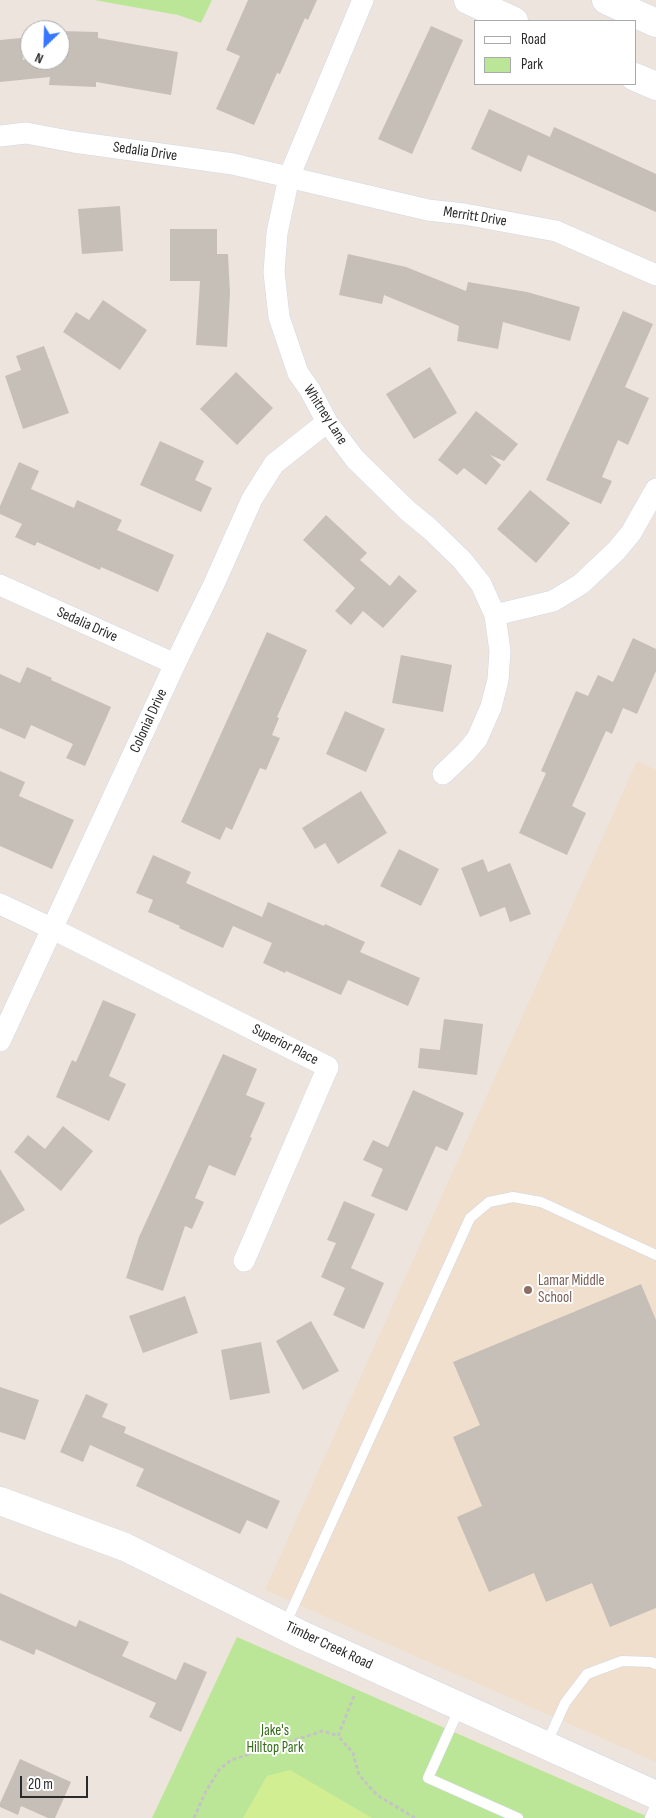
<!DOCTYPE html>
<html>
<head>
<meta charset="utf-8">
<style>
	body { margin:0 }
	#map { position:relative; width:656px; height:1818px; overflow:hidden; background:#ede4dd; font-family:"Sofia Sans Condensed",sans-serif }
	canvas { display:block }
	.legend { position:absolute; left:474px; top:20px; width:162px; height:65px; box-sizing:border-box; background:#fff; border:1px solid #aaa; margin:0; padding:6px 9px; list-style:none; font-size:15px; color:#2b2b2b }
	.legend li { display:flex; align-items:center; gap:10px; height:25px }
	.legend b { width:25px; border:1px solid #aaa }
	.north { position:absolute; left:20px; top:20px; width:50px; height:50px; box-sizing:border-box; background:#fff; border:1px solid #aaa; border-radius:50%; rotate:204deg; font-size:14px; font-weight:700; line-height:20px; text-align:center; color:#2b2b2b }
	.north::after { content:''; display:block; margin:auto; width:18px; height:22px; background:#3876ff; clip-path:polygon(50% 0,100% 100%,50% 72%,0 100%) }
	.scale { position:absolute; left:20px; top:1776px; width:68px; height:22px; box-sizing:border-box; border:2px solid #2b2b2b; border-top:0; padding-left:6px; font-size:15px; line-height:18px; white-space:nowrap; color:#2b2b2b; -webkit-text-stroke:4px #fff; paint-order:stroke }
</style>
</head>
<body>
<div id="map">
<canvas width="656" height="1818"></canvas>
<ul class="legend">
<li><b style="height:6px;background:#fff"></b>Road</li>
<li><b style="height:14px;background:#bce697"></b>Park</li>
</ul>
<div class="north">N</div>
<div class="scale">20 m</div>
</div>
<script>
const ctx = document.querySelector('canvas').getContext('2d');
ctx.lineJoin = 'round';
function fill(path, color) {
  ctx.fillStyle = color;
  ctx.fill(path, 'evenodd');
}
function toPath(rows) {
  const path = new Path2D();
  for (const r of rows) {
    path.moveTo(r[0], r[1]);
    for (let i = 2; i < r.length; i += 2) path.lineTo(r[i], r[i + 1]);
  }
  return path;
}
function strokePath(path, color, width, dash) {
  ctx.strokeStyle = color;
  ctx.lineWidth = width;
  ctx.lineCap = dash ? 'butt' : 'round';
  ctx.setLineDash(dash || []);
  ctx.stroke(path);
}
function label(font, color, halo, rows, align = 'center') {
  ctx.font = font + ' "Sofia Sans Condensed",sans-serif';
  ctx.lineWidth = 4;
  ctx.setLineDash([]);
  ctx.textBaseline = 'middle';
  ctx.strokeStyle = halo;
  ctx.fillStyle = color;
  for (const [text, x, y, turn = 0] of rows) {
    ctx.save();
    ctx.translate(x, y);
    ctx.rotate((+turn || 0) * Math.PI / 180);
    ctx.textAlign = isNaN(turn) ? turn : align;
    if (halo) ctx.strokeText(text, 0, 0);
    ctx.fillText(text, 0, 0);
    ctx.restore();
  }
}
fill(toPath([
	[637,761,656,770,656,1762,265,1590]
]), '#f0dfcc');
fill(toPath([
	[94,0,212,0,201,23,178,15],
	[237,1637,634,1811,651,1818,152,1818]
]), '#bce697');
fill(toPath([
	[290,1770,372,1818,243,1818,267,1776]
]), '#d2ee93');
fill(toPath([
	[248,0,317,0,308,20,305,18,280,74,277,73,254,125,216,109,240,56,226,50],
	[431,26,463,40,412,154,378,139],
	[60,31,98,32,98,38,178,52,171,95,96,82,96,87,49,85,50,77,0,82,0,40,21,38,23,60,60,60],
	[489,109,550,137,554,127,656,174,656,212,528,155,521,172,471,149],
	[120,206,123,251,82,254,78,209],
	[170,229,217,229,217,254,228,254,230,293,227,347,196,345,200,281,170,281],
	[348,254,406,267,466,291,468,282,527,292,580,307,570,341,503,322,498,349,457,341,459,326,384,295,382,304,339,295],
	[103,300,147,330,120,370,63,332,76,312,89,320],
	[623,311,653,324,625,387,649,398,628,445,618,440,602,477,612,481,601,504,546,480],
	[44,346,69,413,23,429,5,376,21,370,16,356],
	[430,367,457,413,414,439,386,394],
	[236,372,273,408,237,445,200,409],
	[476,411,518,444,504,461,490,455,501,465,486,485,464,468,457,475,438,460],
	[160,441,204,461,195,480,212,488,201,512,140,485],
	[19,462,39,471,31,489,74,508,77,500,122,520,117,530,174,555,158,592,101,567,100,570,37,542,35,546,15,537,22,524,0,514,0,506],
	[530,490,570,523,536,563,497,529],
	[326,515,367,553,360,560,390,586,399,575,417,591,383,628,363,611,351,625,335,611,355,588,303,540],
	[267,632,307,650,277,717,279,718,272,735,280,738,266,770,260,768,232,830,226,827,220,840,181,822],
	[633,638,656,649,656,671,637,714,623,708,612,734,606,731,572,806,586,813,567,855,519,833,546,773,541,771,576,691,588,696,598,675,613,682],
	[401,655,452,665,443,712,392,703],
	[27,667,52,678,51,680,111,707,85,766,66,758,73,744,31,725,25,739,0,728,0,674,20,683],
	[345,711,385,729,366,772,326,754],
	[0,771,25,782,19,796,74,820,52,869,0,846],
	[361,791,387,833,338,864,325,843,315,849,302,828],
	[399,849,439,869,421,906,380,886],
	[153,855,191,872,186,883,262,917,268,902,324,926,325,924,365,942,360,952,420,978,408,1006,348,980,341,995,286,971,285,973,263,963,272,943,233,926,223,948,179,928,180,926,148,912,153,900,136,893],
	[483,859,488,872,510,863,531,914,510,922,505,907,480,917,461,868],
	[103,1000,136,1014,109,1076,126,1084,109,1121,56,1097,72,1060,76,1062],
	[444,1019,483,1024,477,1075,418,1068,420,1048,440,1050],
	[223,1054,257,1069,246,1095,265,1103,250,1137,252,1138,235,1176,209,1165,195,1198,204,1202,192,1229,185,1226,163,1291,126,1278,139,1237],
	[413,1090,464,1113,447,1151,436,1146,407,1211,371,1196,383,1169,363,1160,373,1140,388,1147],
	[63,1126,93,1151,61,1191,14,1152,28,1135,45,1149],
	[0,1169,25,1210,0,1225],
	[344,1201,375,1214,351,1268,384,1283,364,1329,333,1315,345,1288,321,1277,336,1243,327,1240],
	[641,1284,656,1320,656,1608,610,1627,592,1583,546,1602,534,1573,489,1592,457,1517,482,1506,453,1437,480,1425,453,1362],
	[185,1296,198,1333,143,1353,129,1316],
	[311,1321,339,1371,303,1390,276,1341],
	[261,1342,270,1393,230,1400,221,1350],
	[0,1387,39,1400,25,1440,0,1432],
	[86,1394,108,1404,102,1417,126,1427,124,1433,280,1501,267,1529,247,1520,240,1534,136,1486,144,1469,90,1445,83,1462,60,1452],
	[0,1593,76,1627,79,1620,129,1642,122,1656,176,1680,184,1662,207,1672,181,1732,149,1717,156,1703,36,1649,34,1655,0,1640],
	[20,1759,71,1782,55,1818,48,1818,21,1806,18,1815,0,1807,0,1803]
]), '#c6bfb8');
const lane = toPath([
	[285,1625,470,1218,489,1202,513,1197,541,1202,656,1255],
	[460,1707,428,1778,518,1818],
	[546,1745,565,1703,587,1674,622,1661,651,1662,656,1664],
	[650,1818,656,1804]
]);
const street = toPath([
	[363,0,289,177,277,233,274,272,279,317,298,373,310,390,327,422,355,459,408,511,430,529,462,560,481,584,495,615,500,651,498,680,491,707,477,739,466,752,443,774],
	[0,136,26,133,74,142,233,164,428,210,464,214,556,231,656,275],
	[0,585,175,664],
	[495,615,553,601,581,584,616,551,631,533,656,489],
	[0,904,53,929,328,1067,244,1261],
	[0,1041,175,664,214,584,252,499,274,464,327,422]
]);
const secondary = toPath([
	[468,0,514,21],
	[606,0,656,23],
	[635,77,656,86],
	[0,1501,125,1547,302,1635,656,1795]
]);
strokePath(lane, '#d2d8e4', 11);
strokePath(street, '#d2d8e4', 22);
strokePath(secondary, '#d2d8e4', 29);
strokePath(toPath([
	[354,1696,338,1736,353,1753,359,1775,377,1795,415,1818],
	[194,1818,206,1791,219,1770,231,1760,323,1731,338,1736]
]), '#c4c4c4', 3, [4, 2.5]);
strokePath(lane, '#fff', 10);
strokePath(street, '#fff', 21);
strokePath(secondary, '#fff', 28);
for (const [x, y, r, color] of [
	[528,1290,5,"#8d6e63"]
]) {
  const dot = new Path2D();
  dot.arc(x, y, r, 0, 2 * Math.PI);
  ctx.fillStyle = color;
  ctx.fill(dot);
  strokePath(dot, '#fff', 2);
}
label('15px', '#2b2b2b', '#fff', [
	["Sedalia Drive",145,152,8],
	["Merritt Drive",475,217,9],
	["Whitney Lane",325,415,57],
	["Sedalia Drive",87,625,24],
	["Colonial Drive",149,721,-65],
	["Superior Place",285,1045,27],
	["Timber Creek Road",329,1646,25]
]);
label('15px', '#785e54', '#fff', [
	["Lamar Middle",538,1281],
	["School",538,1298]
], 'left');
label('15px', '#346c18', '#fff', [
	["Jake's",275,1731],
	["Hilltop Park",275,1748]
]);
</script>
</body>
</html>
